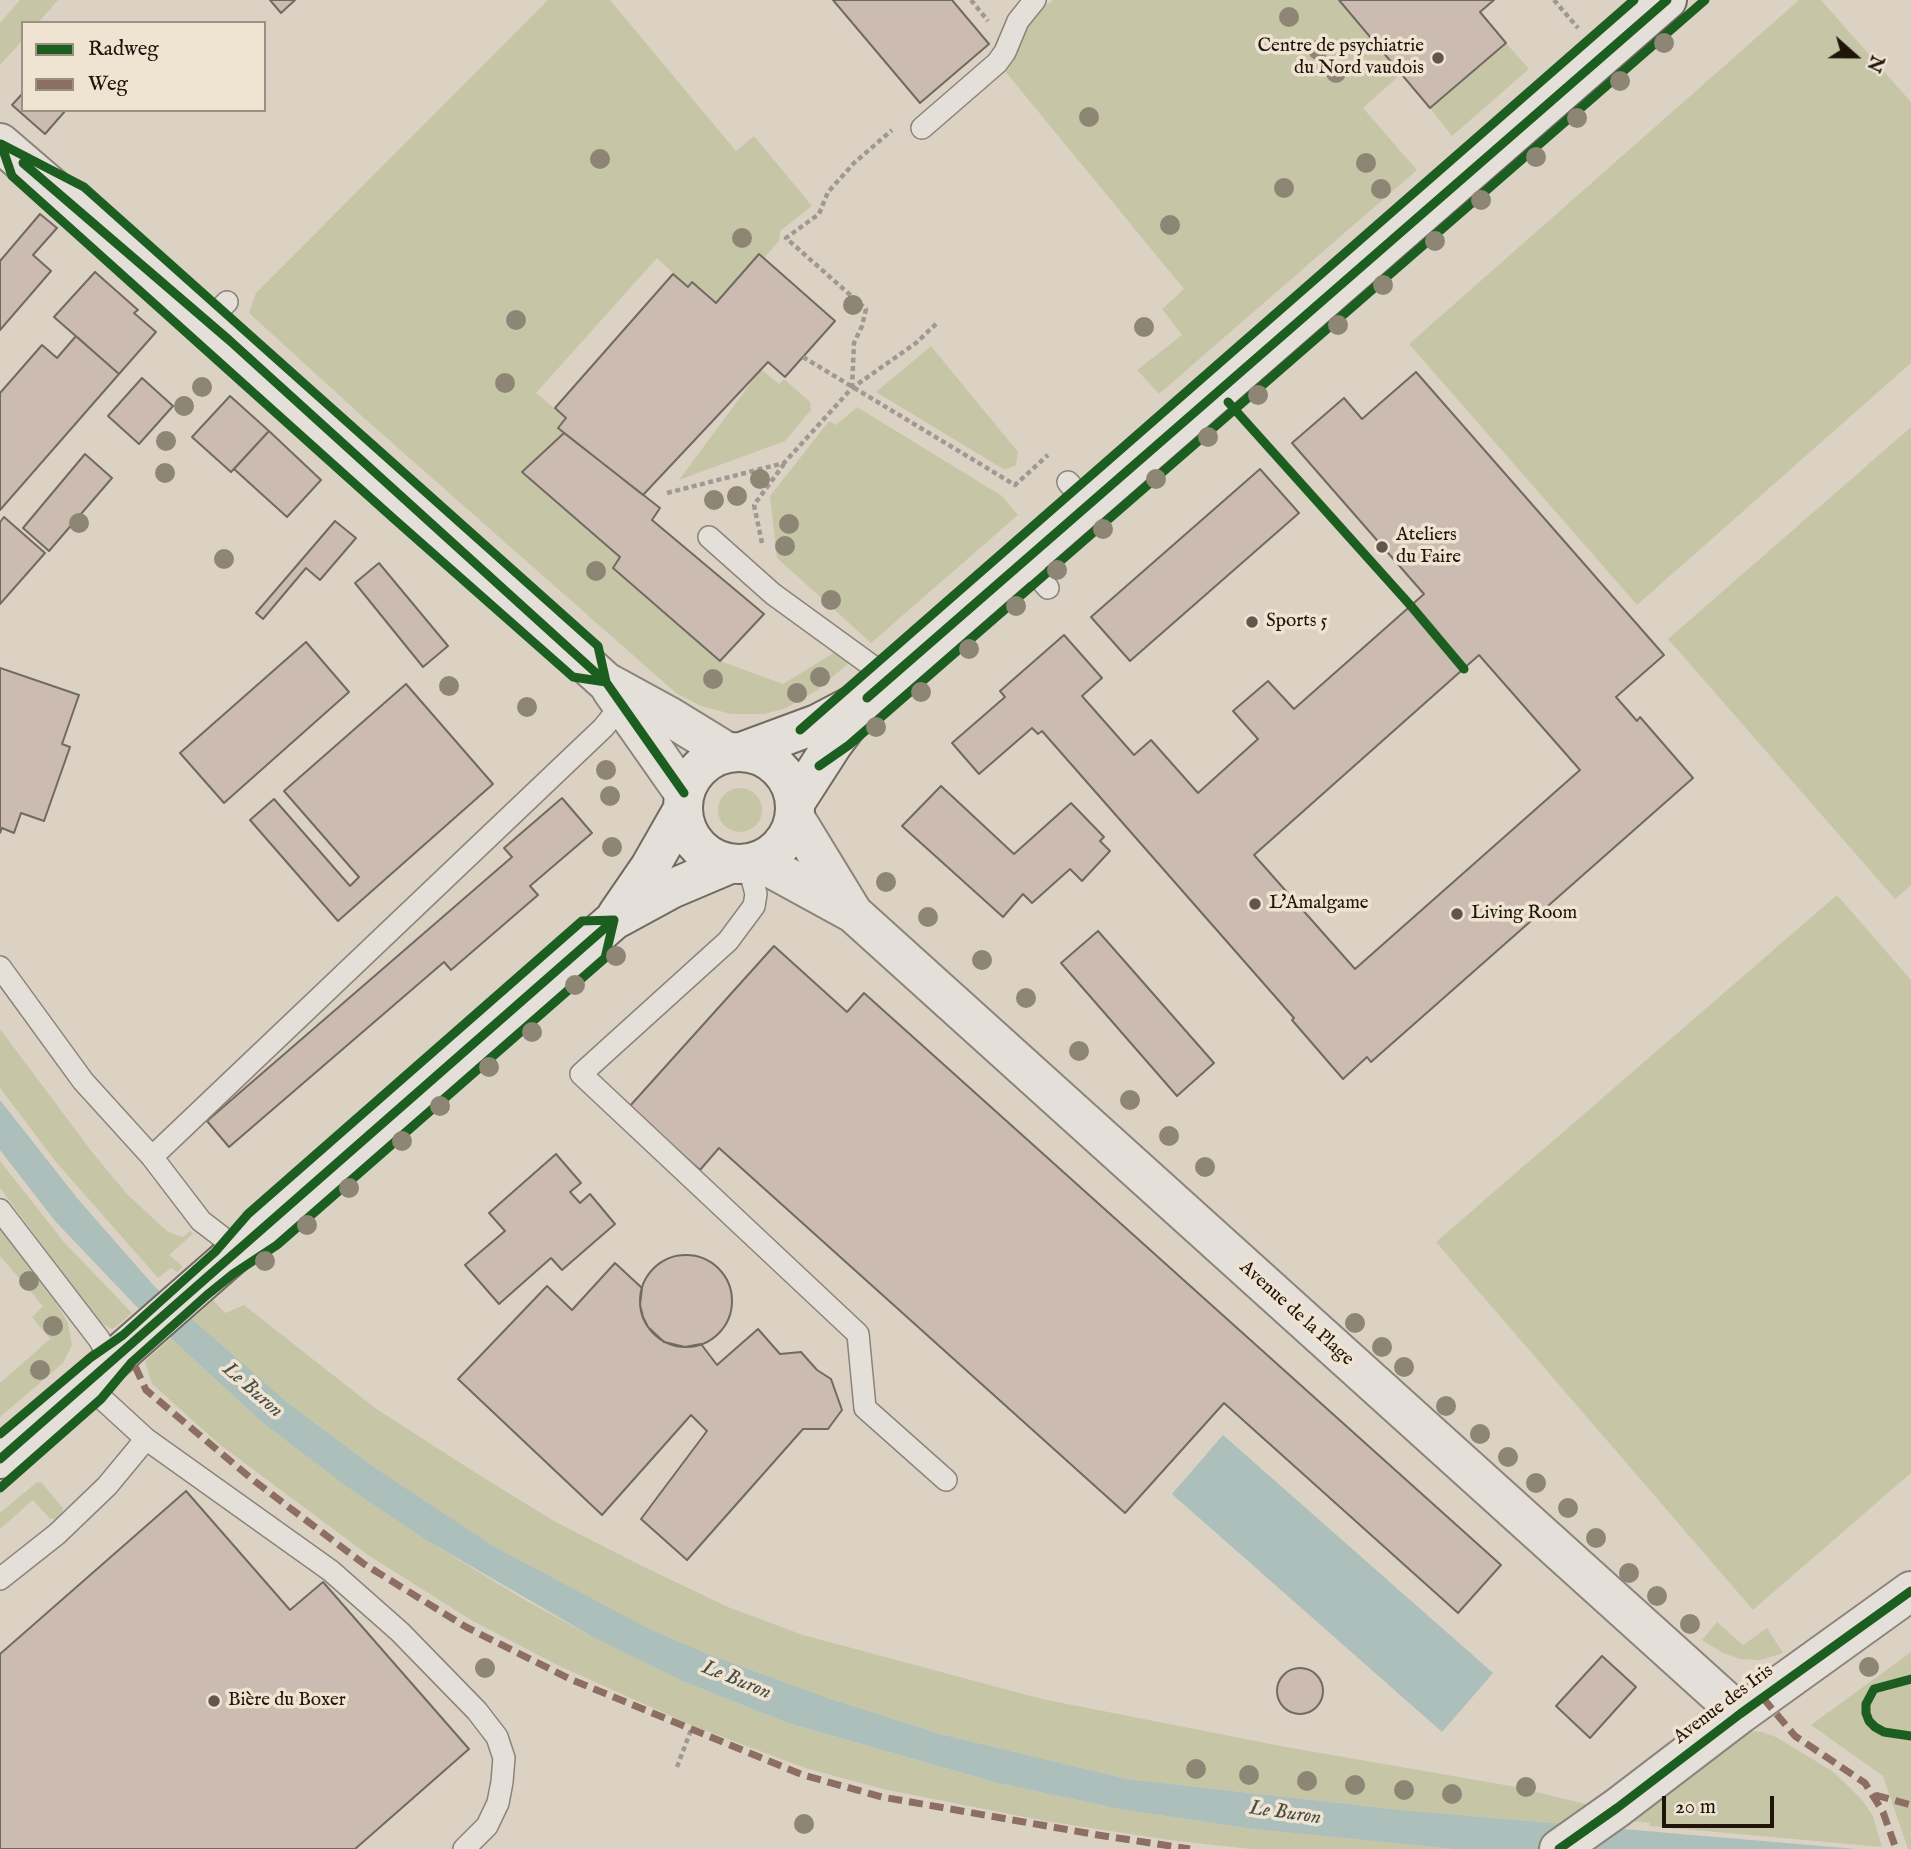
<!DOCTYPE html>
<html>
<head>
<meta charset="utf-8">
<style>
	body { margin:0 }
	#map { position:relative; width:1911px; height:1849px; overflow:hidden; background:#dcd2c4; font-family:"IM FELL English",serif }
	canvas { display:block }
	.legend { position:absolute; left:21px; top:21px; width:245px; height:91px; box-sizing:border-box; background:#efe3d2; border:2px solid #9c9082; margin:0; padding:9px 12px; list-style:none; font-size:21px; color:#20140b }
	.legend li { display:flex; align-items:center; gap:14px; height:35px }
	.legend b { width:35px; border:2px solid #9c9082 }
	.north { position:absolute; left:1820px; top:21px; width:70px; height:70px; -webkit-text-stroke:5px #efe3d2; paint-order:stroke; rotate:111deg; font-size:19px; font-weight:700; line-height:28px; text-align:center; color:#20140b }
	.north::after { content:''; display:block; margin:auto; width:24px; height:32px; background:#20140b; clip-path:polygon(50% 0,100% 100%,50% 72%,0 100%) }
	.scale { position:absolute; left:1662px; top:1796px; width:112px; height:32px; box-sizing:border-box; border:4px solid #20140b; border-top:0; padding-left:9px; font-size:21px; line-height:24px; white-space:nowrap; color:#20140b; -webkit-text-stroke:5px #efe3d2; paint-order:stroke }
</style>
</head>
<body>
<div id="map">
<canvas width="1911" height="1849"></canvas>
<ul class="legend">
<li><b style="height:9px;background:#1b5e20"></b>Radweg</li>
<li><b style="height:9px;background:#8d6e63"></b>Weg</li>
</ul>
<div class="north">N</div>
<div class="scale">20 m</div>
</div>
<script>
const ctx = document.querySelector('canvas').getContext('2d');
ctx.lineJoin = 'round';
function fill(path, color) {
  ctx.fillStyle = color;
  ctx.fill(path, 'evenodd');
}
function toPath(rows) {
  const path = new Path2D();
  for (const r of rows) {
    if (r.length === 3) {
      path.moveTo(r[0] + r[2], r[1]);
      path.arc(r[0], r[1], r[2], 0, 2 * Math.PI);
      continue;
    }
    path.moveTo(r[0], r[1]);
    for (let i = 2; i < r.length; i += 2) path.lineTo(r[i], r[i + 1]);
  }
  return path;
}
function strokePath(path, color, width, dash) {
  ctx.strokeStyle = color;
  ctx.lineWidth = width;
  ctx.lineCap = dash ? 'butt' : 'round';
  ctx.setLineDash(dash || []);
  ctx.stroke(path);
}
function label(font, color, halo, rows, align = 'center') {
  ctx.font = font + ' "IM FELL English",serif';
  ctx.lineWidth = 7;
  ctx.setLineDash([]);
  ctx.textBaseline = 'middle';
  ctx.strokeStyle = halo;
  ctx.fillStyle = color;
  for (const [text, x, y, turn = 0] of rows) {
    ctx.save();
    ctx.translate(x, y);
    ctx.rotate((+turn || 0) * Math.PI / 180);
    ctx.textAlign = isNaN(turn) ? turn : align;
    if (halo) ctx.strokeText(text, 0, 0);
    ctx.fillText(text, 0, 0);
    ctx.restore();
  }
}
fill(toPath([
	[20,0,58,0,38,23,23,23,23,40,0,65,0,23],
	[548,0,610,0,736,151,754,136,812,206,780,231,779,241,764,258,759,254,716,303,692,282,688,287,657,258,536,393,566,418,558,428,564,433,522,472,620,557,614,568,720,661,783,684,840,649,850,662,816,691,786,708,765,714,731,714,701,706,677,694,364,418,249,313,256,293],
	[1053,0,1339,0,1401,74,1363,108,1417,170,1159,394,1137,370,1182,335,1162,309,1184,289,1004,70,1035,14],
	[1799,0,1821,0,1911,102,1911,363,1637,605,1409,344],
	[1506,43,1529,69,1452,136,1430,108],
	[931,346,1018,452,1016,465,1005,470,876,392],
	[761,369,779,384,784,379,810,402,811,410,785,441,679,480],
	[857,407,1002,496,1018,515,871,643,777,558,770,496,829,421,836,425],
	[1911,427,1911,885,1895,899,1668,639],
	[740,810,22],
	[1837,895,1911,980,1911,1473,1753,1610,1436,1242],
	[0,1029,92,1152,127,1194,168,1232,183,1237,190,1231,193,1234,169,1255,183,1267,177,1272,171,1268,158,1278,56,1162,0,1088],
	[0,1161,64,1242,132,1313,116,1327,112,1329,99,1322,0,1188],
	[0,1229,56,1303,68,1323,72,1345,63,1363,0,1417,0,1383,50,1339,32,1317,43,1306,0,1256],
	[213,1300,225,1313,244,1305,375,1408,476,1473,554,1521,640,1565,728,1607,803,1635,1042,1699,1286,1747,1511,1786,1590,1805,1563,1824,1401,1810,1127,1779,940,1734,828,1698,710,1655,648,1628,495,1547,371,1465,288,1403,219,1345,192,1319],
	[171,1338,264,1424,347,1487,426,1540,525,1600,593,1637,682,1681,785,1722,998,1783,1120,1809,1253,1829,1454,1849,1251,1849,1169,1840,1045,1821,883,1789,805,1768,691,1725,557,1665,471,1620,368,1555,219,1444,152,1384,145,1361],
	[41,1482,63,1508,62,1512,55,1519,50,1519,33,1500,0,1529,0,1513,36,1483],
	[1717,1622,1743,1645,1767,1628,1783,1653,1761,1660,1740,1659,1723,1653,1702,1640],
	[1911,1652,1911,1849,1908,1849,1883,1776,1811,1725],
	[1751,1731,1762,1732,1776,1737,1832,1771,1843,1781,1862,1800,1873,1816,1882,1847,1649,1826,1650,1823,1630,1821,1739,1735]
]), '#c6c6a7');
fill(toPath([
	[0,1100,77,1198,155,1287,288,1403,371,1465,495,1547,648,1628,710,1655,828,1698,940,1734,1127,1779,1401,1810,1856,1849,1454,1849,1253,1829,1120,1809,998,1783,785,1722,682,1681,593,1637,426,1540,347,1487,264,1424,136,1306,55,1221,0,1150],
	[1223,1435,1493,1673,1442,1732,1172,1494]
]), '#acbfba');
const building = toPath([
	[270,0,295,0,281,13,270,0],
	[833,0,952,0,989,44,920,103,833,0],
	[1339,0,1494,0,1480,12,1506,43,1430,108,1339,0],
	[23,93,23,110,66,110,45,134,12,105,23,93],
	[40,214,57,228,33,255,51,271,0,330,0,261,40,214],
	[759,254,835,321,785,377,768,362,643,495,558,428,566,418,555,408,673,274,688,287,692,282,716,303,759,254],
	[95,272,138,310,134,313,156,332,119,374,54,317,95,272],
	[76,336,119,374,0,510,0,393,42,345,57,358,76,336],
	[1416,372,1664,655,1616,697,1637,721,1640,717,1693,778,1371,1062,1367,1057,1343,1079,1292,1020,1294,1018,1042,731,1038,734,1032,728,979,774,952,743,1005,697,1000,691,1064,635,1102,678,1082,696,1134,755,1151,740,1198,793,1258,739,1233,711,1268,681,1294,709,1424,594,1292,443,1344,398,1362,419,1416,372],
	[1479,655,1580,770,1355,969,1254,855,1479,655],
	[142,378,173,406,139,444,108,416,142,378],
	[230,396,269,431,231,472,192,437,230,396],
	[269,431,321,480,287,517,234,469,269,431],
	[564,433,660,508,652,520,764,614,720,661,613,568,620,557,522,472,564,433],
	[85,454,112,478,49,551,23,528,85,454],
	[1260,469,1299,513,1130,661,1091,617,1260,469],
	[4,517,45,553,0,604,0,522,4,517],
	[335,521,356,538,320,580,306,568,263,619,256,613,335,521],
	[379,563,448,646,423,667,355,583,379,563],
	[306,642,349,692,224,803,180,753,306,642],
	[0,668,79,695,62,744,70,747,44,821,21,813,14,833,2,828,0,833,0,668],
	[406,684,493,784,338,921,250,820,274,799,350,886,359,877,284,791,406,684],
	[941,786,1014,854,1071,803,1104,837,1100,841,1110,851,1082,881,1070,869,1032,903,1023,894,1003,917,902,826,941,786],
	[562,798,592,833,530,886,538,895,451,970,444,962,229,1147,207,1121,512,857,504,848,562,798],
	[1098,931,1214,1063,1177,1096,1061,963,1098,931],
	[774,946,847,1012,864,993,1501,1565,1458,1613,1224,1403,1125,1513,719,1148,700,1170,629,1107,774,946],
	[556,1154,581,1183,570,1192,580,1203,590,1194,615,1224,562,1270,551,1258,499,1304,465,1265,505,1231,489,1213,556,1154],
	[686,1301,46],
	[615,1263,642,1288,640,1305,643,1317,648,1327,664,1342,685,1347,701,1344,717,1365,758,1329,780,1354,801,1352,817,1370,831,1379,842,1410,828,1429,803,1429,687,1560,641,1519,707,1431,691,1415,602,1515,458,1379,547,1286,572,1310,615,1263],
	[186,1491,290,1610,323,1582,469,1749,355,1849,0,1849,0,1654,186,1491],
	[1602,1656,1636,1687,1590,1738,1556,1706,1602,1656],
	[1300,1691,23]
]);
fill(building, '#ccbbb0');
strokePath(building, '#716a62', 2);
const lane = toPath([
	[922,128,997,63,1005,52,1018,21,1035,0],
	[207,322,227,302],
	[1068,482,1089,506],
	[709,537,773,594,890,679],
	[1025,562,1048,588],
	[748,864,756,894,754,906,728,941,581,1074,858,1334,865,1408,946,1480],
	[0,967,83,1081,152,1157,201,1221,239,1250],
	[152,1157,603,728,622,705],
	[0,1210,99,1339,111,1360],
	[86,1384,146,1439,331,1571,400,1632,477,1711,497,1737,504,1758,502,1782,498,1803,487,1826,464,1849],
	[0,1579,57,1534,107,1486,146,1439]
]);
const street = toPath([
	[0,143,229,340,606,682,670,717,727,752],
	[611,689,684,793],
	[795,818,853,913],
	[758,861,853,913,1740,1714],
	[1559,1849,1617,1808,1740,1714,1911,1591]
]);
const secondary = toPath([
	[744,751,817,724,859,702],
	[739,808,56],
	[795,803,833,744,867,698,1667,0],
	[617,915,650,867,682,811],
	[0,1459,614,920,671,889,730,864]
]);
strokePath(lane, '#8b847b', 24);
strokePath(street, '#8b847b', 42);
strokePath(secondary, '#716a62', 42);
strokePath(toPath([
	[971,0,988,21],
	[1554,0,1578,28],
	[803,357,1015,485,1048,455],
	[852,388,854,343,862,326,866,309,786,238,819,214,828,192,854,163,892,130],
	[667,493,784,463,852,388,916,343,937,323],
	[762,543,754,505,784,464],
	[677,1767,691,1730]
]), '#9f9993', 4.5, [5, 3.5]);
strokePath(lane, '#e4dfd8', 21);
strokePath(street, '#e4dfd8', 38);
strokePath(secondary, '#e4dfd8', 38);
strokePath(toPath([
	[135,1366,146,1390,253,1480,364,1564,466,1627,570,1679,803,1775,882,1797,1098,1835,1190,1849],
	[1763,1698,1795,1736,1865,1783,1883,1812,1896,1849],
	[1875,1795,1911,1805]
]), '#8d6e63', 7, [14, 7]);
strokePath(toPath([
	[1,144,84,187,598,646,606,682,573,677,394,519,12,176,1,144],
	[23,163,229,340,606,682,684,793],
	[1228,402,1411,606,1464,669],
	[867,698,1667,0],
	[800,730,1634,0],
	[819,766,849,745,1705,0],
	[0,1434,90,1358,123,1335,215,1252,248,1214,582,921,614,920],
	[0,1459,614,920],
	[0,1488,101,1399,132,1362,207,1295,233,1274,277,1245,605,958,614,920],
	[1911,1679,1874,1689,1866,1704,1866,1713,1869,1721,1875,1727,1884,1732,1911,1736],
	[1559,1849,1617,1808,1740,1714,1911,1591]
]), '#1b5e20', 9);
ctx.fillStyle = '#8d8674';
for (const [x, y] of [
	[1289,17],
	[1664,43],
	[1318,50],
	[1336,73],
	[1620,81],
	[1089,117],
	[1577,118],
	[1536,157],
	[600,159],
	[1366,163],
	[1284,188],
	[1381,189],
	[1481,200],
	[1170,225],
	[742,238],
	[1435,241],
	[1383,285],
	[853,305],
	[516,320],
	[1338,325],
	[1144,327],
	[505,383],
	[202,387],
	[1258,395],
	[184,406],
	[1208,437],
	[166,441],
	[165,473],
	[760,479],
	[1156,479],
	[737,496],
	[714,500],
	[79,523],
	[789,524],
	[1103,529],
	[785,546],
	[224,559],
	[1057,570],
	[596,571],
	[831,600],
	[1016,606],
	[969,649],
	[820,677],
	[713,679],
	[449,686],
	[921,692],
	[797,693],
	[527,707],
	[876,727],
	[606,770],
	[610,796],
	[612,847],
	[886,882],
	[928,917],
	[616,956],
	[982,960],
	[575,985],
	[1026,998],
	[532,1032],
	[1079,1051],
	[489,1067],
	[1130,1100],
	[440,1106],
	[1169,1136],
	[402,1141],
	[1205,1167],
	[349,1188],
	[307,1225],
	[265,1261],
	[29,1281],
	[1355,1323],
	[53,1326],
	[1382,1347],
	[1404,1367],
	[40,1370],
	[1446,1406],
	[1480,1434],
	[1508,1457],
	[1536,1483],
	[1568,1508],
	[1596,1538],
	[1629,1573],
	[1657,1596],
	[1690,1624],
	[1869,1667],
	[485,1668],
	[1196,1769],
	[1249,1775],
	[1307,1781],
	[1355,1785],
	[1526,1787],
	[1404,1790],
	[1452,1794],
	[804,1824]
]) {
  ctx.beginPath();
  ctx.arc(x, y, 10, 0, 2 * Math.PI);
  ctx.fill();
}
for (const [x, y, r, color] of [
	[1438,58,7,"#62564c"],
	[1382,547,7,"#62564c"],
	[1252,622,7,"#62564c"],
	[1255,904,7,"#62564c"],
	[1457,914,7,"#62564c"],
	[214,1701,7,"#62564c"]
]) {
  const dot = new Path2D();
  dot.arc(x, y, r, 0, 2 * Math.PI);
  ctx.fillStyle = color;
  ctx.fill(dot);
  strokePath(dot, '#efe3d2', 2.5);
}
label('19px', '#20140b', '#efe3d2', [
	["Centre de psychiatrie",1424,47,"right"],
	["du Nord vaudois",1424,69,"right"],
	["Ateliers",1396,536],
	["du Faire",1396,558],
	["Sports 5",1266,622],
	["L'Amalgame",1269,904],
	["Living Room",1471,914],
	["Bière du Boxer",228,1701]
], 'left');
label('19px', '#20140b', '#efe3d2', [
	["Avenue de la Plage",1296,1314,42],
	["Avenue des Iris",1724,1705,-37]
]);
label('italic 21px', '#4a4d46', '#efe3d2', [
	["Le Buron",252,1391,41],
	["Le Buron",736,1681,22],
	["Le Buron",1285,1814,8]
]);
</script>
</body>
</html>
